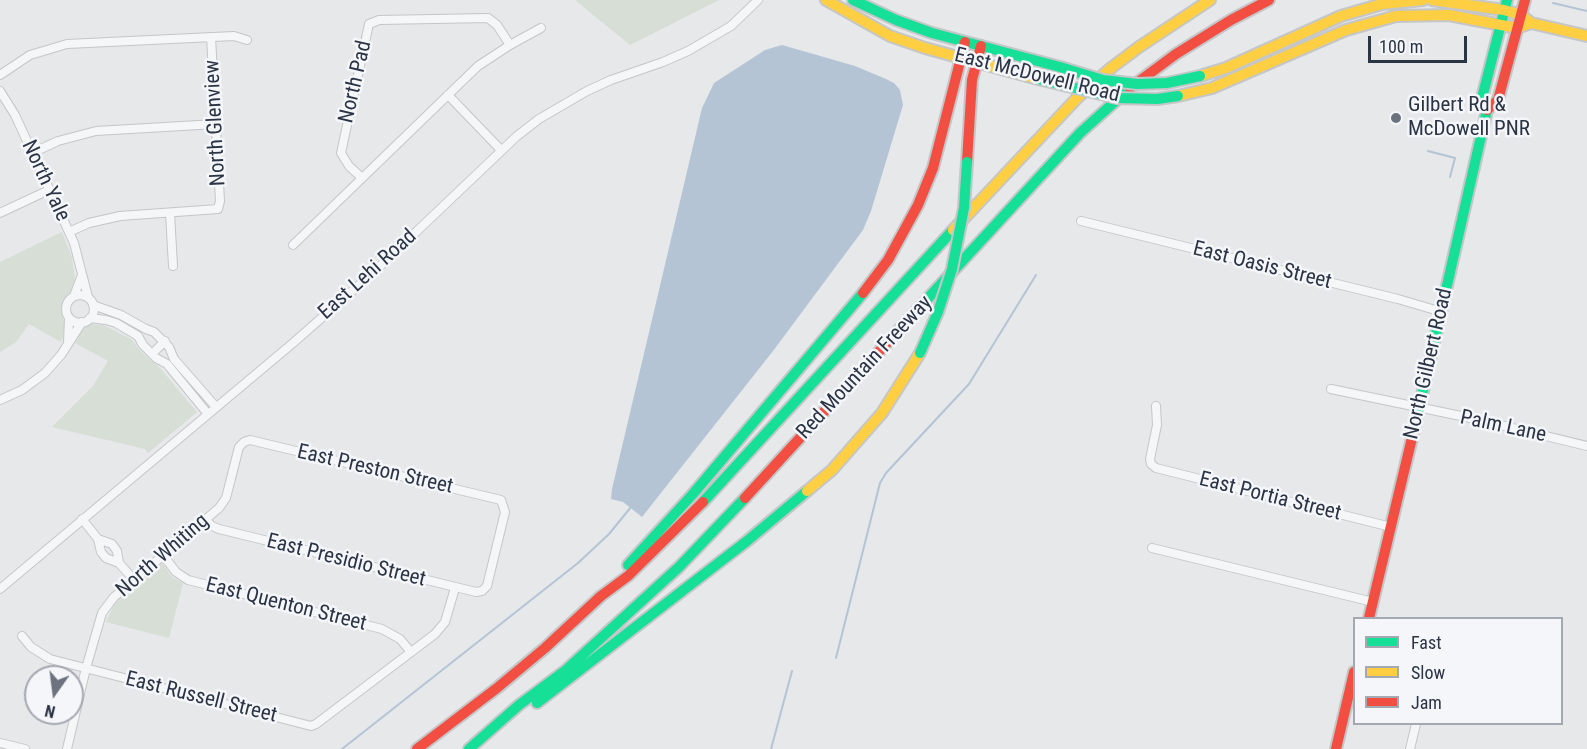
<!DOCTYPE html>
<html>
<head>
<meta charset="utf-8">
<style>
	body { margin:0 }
	#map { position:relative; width:1587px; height:749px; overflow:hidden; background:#e6e8ea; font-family:"Roboto Condensed",sans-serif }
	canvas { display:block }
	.legend { position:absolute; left:1353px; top:617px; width:210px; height:108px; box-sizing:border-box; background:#f4f6f9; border:2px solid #a4a8b1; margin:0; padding:8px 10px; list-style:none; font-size:18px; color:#2b3445 }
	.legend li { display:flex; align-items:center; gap:12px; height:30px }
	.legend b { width:30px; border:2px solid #a4a8b1 }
	.north { position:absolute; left:24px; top:665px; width:60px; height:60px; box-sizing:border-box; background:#f4f6f9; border:2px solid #a4a8b1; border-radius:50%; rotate:194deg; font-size:16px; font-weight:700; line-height:24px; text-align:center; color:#2b3445 }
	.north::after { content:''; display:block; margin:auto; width:21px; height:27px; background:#6c737f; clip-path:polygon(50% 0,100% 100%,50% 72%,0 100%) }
	.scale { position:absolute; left:1368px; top:36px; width:99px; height:27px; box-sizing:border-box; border:3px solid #2b3445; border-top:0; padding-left:8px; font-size:18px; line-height:21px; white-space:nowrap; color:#2b3445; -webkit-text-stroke:4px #f4f6f9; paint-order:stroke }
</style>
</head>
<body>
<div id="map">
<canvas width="1587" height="749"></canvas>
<ul class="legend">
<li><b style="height:8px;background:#16e098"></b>Fast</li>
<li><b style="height:8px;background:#ffcf43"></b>Slow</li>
<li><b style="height:8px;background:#f24e42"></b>Jam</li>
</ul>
<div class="north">N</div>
<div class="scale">100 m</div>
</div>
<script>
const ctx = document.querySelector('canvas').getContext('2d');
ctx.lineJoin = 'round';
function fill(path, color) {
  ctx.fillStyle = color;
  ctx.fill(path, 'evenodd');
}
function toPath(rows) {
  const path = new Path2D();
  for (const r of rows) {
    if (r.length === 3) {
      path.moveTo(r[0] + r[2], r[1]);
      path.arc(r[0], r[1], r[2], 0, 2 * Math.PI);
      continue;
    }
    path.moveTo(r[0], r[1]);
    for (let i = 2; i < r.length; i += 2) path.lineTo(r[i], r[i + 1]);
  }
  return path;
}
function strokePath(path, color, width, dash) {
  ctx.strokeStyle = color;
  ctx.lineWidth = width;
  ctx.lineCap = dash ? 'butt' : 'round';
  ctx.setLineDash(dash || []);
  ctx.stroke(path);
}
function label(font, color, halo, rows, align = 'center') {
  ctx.font = font + ' "Roboto Condensed",sans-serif';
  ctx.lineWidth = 5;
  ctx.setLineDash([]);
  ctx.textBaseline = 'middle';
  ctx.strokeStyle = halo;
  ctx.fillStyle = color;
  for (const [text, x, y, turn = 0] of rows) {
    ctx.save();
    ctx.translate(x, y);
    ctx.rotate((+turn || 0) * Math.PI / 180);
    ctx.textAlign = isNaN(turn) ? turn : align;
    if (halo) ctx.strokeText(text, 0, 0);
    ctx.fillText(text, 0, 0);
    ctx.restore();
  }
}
fill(toPath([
	[575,0,719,0,630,45],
	[62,232,72,258,75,280,70,294,64,300,62,305,65,332,61,342,29,324,16,342,0,352,0,262],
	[89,324,103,325,131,339,142,353,160,368,197,412,148,453,145,449,52,427,93,386,108,361,75,343,84,327],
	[162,563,173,578,183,583,169,638,106,622,115,603]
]), '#d6ded6');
fill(toPath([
	[782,45,855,66,886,79,894,83,900,90,903,105,871,211,863,230,773,351,642,517,623,502,611,499,612,489,702,108,714,83,765,50]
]), '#b4c4d5');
strokePath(toPath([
	[1553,3,1587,11],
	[1428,151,1455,158,1450,177],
	[836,658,880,483,886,473,969,384,1036,275],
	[342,749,578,563,609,534,631,507],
	[771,749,792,671]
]), '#b4c4d5', 2);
const street = toPath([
	[0,75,30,55,67,44,234,36,247,40],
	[0,91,15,115,74,243,88,297],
	[448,95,501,150],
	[32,153,58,141,96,131,216,124],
	[362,178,349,166,341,153,369,24,379,20,488,18,497,25,510,45],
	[0,213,49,190],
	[170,213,173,266],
	[1081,221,1398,299,1442,312],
	[69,232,89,223,120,216,218,209,220,201,211,37],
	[293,245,478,66,510,45,541,28],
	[80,309,14],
	[74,296,82,275],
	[93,305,121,315,146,329,154,332,169,347,174,359,216,407],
	[90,318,106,320,116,323,138,336,143,345,156,358,167,364,208,414],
	[68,343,69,318],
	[152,354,165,341],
	[1331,389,1480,420,1587,446],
	[0,400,22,390,45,373,61,355,82,322],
	[1156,406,1157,425,1150,459,1151,464,1156,468,1391,527],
	[82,519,98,539,101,552,106,558,119,563,134,580],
	[98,539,112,544,117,551,119,563],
	[1152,548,1373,602],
	[163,555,176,572,188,580,382,629,400,639,411,652],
	[0,589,293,343,375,271,517,136,539,119,587,91,611,80,663,62,688,51,731,26,758,0],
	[22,636,31,647,50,659,311,726,316,724,435,634,445,622,455,588],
	[0,743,25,749],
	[67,749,86,668,102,613,114,597,219,508,226,498,239,447,244,442,250,440,501,500,505,512,487,586,482,591,476,592,219,529,212,526,206,520],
	[1410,749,1416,724]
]);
const fast = toPath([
	[853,0,896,20,932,33,1060,67],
	[897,332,1080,133,1130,88],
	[1417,417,1487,110,1482,98,1507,0],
	[703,502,953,230],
	[628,565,692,495,863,293],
	[537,703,747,541,807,491],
	[469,749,519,705,566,670,679,567,745,498]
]);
const slow = toPath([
	[826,0,890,36,925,48,1038,79],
	[1432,0,1504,10,1521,15,1531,23,1587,36],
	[1200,76,1226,68,1341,16,1382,4,1423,0],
	[1178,96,1212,88,1346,30,1396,16,1449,15,1517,28,1531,23],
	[953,230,1078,97,1111,68,1139,47,1210,0],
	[807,491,832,470,882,413,920,353]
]);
const jam = toPath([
	[1130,88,1176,54,1231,20,1269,0],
	[1487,110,1498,100,1525,0],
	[967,162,972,80,981,46],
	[863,293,888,260,918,205,933,168,965,42],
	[745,498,897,332],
	[1369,618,1417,417],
	[417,749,497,688,545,648,601,596,628,576,703,502],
	[1336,749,1354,672]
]);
strokePath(street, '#c4c6c8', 10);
strokePath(fast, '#c4c6c8', 14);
strokePath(slow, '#c4c6c8', 14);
strokePath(jam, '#c4c6c8', 14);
strokePath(street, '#f5f6f7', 8);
strokePath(fast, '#16e098', 10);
strokePath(slow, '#ffcf43', 10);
strokePath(jam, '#f24e42', 10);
const fastBridge = toPath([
	[1060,67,1103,80,1137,84,1167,83,1200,76],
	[1038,79,1117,98,1157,99,1178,96],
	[920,353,938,312,952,269,964,208,967,162]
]);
strokePath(fastBridge, '#c4c6c8', 14, []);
strokePath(fastBridge, '#16e098', 10);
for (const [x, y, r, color] of [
	[1396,118,6,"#6c737f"]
]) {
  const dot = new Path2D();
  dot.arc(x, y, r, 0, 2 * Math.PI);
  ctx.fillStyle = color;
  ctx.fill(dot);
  strokePath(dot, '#f4f6f9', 2);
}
label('21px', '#2b3445', '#f4f6f9', [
	["East McDowell Road",1037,76,14],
	["North Pad",356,82,-77],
	["North Glenview",216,123,-93],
	["North Yale",45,181,65],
	["East Oasis Street",1262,266,14],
	["East Lehi Road",368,275,-42],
	["North Gilbert Road",1429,364,-77],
	["Red Mountain Freeway",865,368,-47],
	["Palm Lane",1503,427,12],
	["East Preston Street",375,470,13],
	["East Portia Street",1270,497,14],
	["North Whiting",163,556,-41],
	["East Presidio Street",346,561,14],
	["East Quenton Street",286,605,14],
	["East Russell Street",201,698,14]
]);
label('21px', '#2b3445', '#f4f6f9', [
	["Gilbert Rd &",1408,106],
	["McDowell PNR",1408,130]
], 'left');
</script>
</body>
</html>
